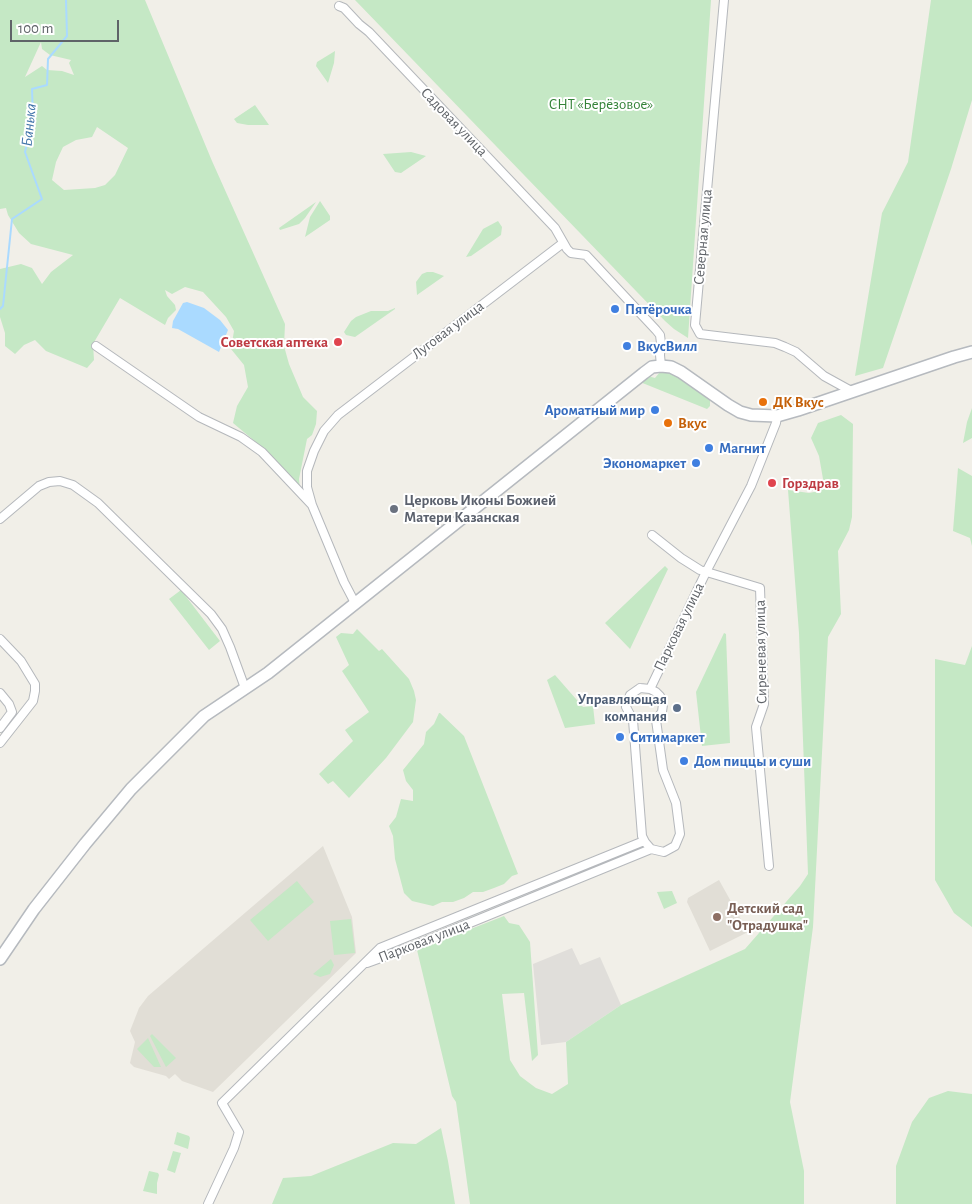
<!DOCTYPE html>
<html>
<head>
<meta charset="utf-8">
<style>
	body { margin:0 }
	#map { position:relative; width:972px; height:1204px; overflow:hidden; background:#f1efe8; font-family:"Alegreya Sans",sans-serif }
	canvas { display:block }
	.scale { position:absolute; left:10px; top:20px; width:109px; height:22px; box-sizing:border-box; border:2px solid #5f6368; border-top:0; padding-left:6px; font-size:15px; line-height:18px; white-space:nowrap; color:#5f6368; -webkit-text-stroke:4px #fff; paint-order:stroke }
</style>
</head>
<body>
<div id="map">
<canvas width="972" height="1204"></canvas>
<div class="scale">100 m</div>
</div>
<script>
const ctx = document.querySelector('canvas').getContext('2d');
ctx.lineJoin = 'round';
function fill(path, color) {
  ctx.fillStyle = color;
  ctx.fill(path, 'evenodd');
}
function toPath(rows) {
  const path = new Path2D();
  for (const r of rows) {
    path.moveTo(r[0], r[1]);
    for (let i = 2; i < r.length; i += 2) path.lineTo(r[i], r[i + 1]);
  }
  return path;
}
function strokePath(path, color, width, dash) {
  ctx.strokeStyle = color;
  ctx.lineWidth = width;
  ctx.lineCap = dash ? 'butt' : 'round';
  ctx.setLineDash(dash || []);
  ctx.stroke(path);
}
function label(font, color, halo, rows, align = 'center') {
  ctx.font = font + ' "Alegreya Sans",sans-serif';
  ctx.lineWidth = 4;
  ctx.setLineDash([]);
  ctx.textBaseline = 'middle';
  ctx.strokeStyle = halo;
  ctx.fillStyle = color;
  for (const [text, x, y, turn = 0] of rows) {
    ctx.save();
    ctx.translate(x, y);
    ctx.rotate((+turn || 0) * Math.PI / 180);
    ctx.textAlign = isNaN(turn) ? turn : align;
    if (halo) ctx.strokeText(text, 0, 0);
    ctx.fillText(text, 0, 0);
    ctx.restore();
  }
}
fill(toPath([
	[572,948,580,965,600,957,621,1005,566,1042,541,1045,533,964]
]), '#e0deda');
fill(toPath([
	[323,846,352,917,356,953,213,1092,182,1081,175,1074,169,1079,166,1076,134,1067,130,1063,135,1042,130,1031,139,1008,148,996],
	[719,880,748,932,710,951,687,902,688,898]
]), '#e1ded6');
fill(toPath([
	[0,0,145,0,212,161,285,324,284,346,289,364,303,397,317,411,316,424,312,435,307,439,299,479,300,489,269,453,233,423,237,406,248,387,244,365,231,349,234,331,226,317,203,292,185,287,172,294,165,290,167,296,175,305,176,310,168,318,165,325,120,298,93,344,94,360,87,368,46,351,35,340,24,345,15,354,5,346,5,333,0,317,0,269,21,264,32,268,42,284,51,272,73,255,31,244,19,233,8,215,6,208,0,209],
	[41,42,42,49,50,55,71,60,69,63,74,75,62,71,47,70,42,66,25,77],
	[97,127,128,148,115,175,105,185,95,188,64,190,52,180,56,162,63,147,76,140,92,137],
	[355,0,711,0,688,338,674,329,665,321],
	[931,0,972,0,972,100,951,169,883,368,855,376,882,213,908,162],
	[335,51,334,63,328,83,316,66,317,62],
	[255,105,269,125,248,125,237,123,234,119],
	[411,152,426,156,401,173,395,172,383,154],
	[320,201,330,216,330,220,305,237,310,217],
	[316,202,305,218,299,224,280,230,279,228],
	[498,221,502,227,501,235,471,256,466,257,483,229],
	[427,272,433,272,444,276,417,295,416,282,422,274],
	[395,308,395,309,355,337,346,335,344,332,351,321,356,317,371,311,388,311],
	[666,371,678,374,710,399,710,406,707,409,640,382,648,376,655,378,660,372],
	[972,408,972,438,963,443,967,422],
	[841,415,853,424,852,517,849,530,838,551,841,614,828,637,813,927,790,1102,804,1171,804,1204,470,1204,456,1102,452,1096,417,950,504,916,509,923,519,925,530,942,538,1055,532,1061,524,993,502,994,510,1060,520,1076,536,1088,552,1094,568,1084,566,1042,621,1005,745,949,800,886,808,874,799,633,788,490,809,493,814,492,823,479,819,456,811,438,818,423],
	[958,468,972,476,972,546,970,538,953,531],
	[665,566,668,569,630,649,605,623],
	[181,590,220,641,209,650,169,599],
	[357,629,379,651,382,649,409,679,414,691,416,700,413,722,386,758,349,798,333,781,328,784,319,774,353,741,345,730,369,712,342,671,349,665,336,637,341,633,353,634],
	[724,633,726,634,730,743,702,746,696,692],
	[972,646,972,927,954,913,935,880,935,659,965,665],
	[555,675,583,707,593,706,595,724,565,728,547,680],
	[439,713,440,713,464,736,518,874,512,876,504,884,494,888,483,892,473,892,464,898,453,902,442,902,433,906,412,901,404,893,395,859,393,836,389,826,396,817,401,799,413,801,413,790,406,781,403,770,424,744,426,732,434,724],
	[297,881,314,902,268,941,250,920],
	[672,891,677,903,664,909,657,892],
	[351,919,355,953,334,955,330,921],
	[331,959,334,965,330,974,320,977,313,974],
	[152,1034,176,1058,166,1067,150,1036],
	[148,1038,161,1067,154,1067,137,1049],
	[948,1091,972,1094,972,1204,896,1204,896,1166,912,1122,929,1098],
	[441,1128,448,1161,455,1204,272,1204,283,1178,311,1176,393,1143,416,1144],
	[177,1132,189,1136,190,1138,188,1149,174,1144],
	[173,1151,181,1153,175,1173,167,1170],
	[149,1171,158,1173,159,1175,157,1183,157,1194,143,1191]
]), '#c5e8c5');
fill(toPath([
	[187,302,204,308,220,320,228,330,219,352,178,329,172,328,173,321,183,303]
]), '#aadaff');
strokePath(toPath([
	[0,309,3,306,12,219,42,199,25,152,33,119,32,89,47,85,48,59,67,36,66,0]
]), '#aadaff', 2);
const street = toPath([
	[724,0,695,325,700,334,775,343,785,347,796,352,824,376,853,392],
	[339,6,344,8,359,24,369,32,555,228,567,249,571,253,586,255,656,330,660,335,661,343,660,355,661,366],
	[96,346,199,417,241,437,262,452,312,505,344,582,355,603],
	[312,505,307,487,307,471,314,451,324,431,338,415,563,243],
	[0,519,39,486,49,482,60,481,73,485,98,503,211,614,222,629,230,647,245,688],
	[652,535,681,558,700,570,760,588,764,704,756,727,769,866],
	[0,639,21,661,35,684,35,691,33,701,0,743],
	[640,688,650,689,656,692,660,696,663,704,662,712,656,720,663,770,676,803,680,834,675,846,664,852,651,849,645,842,642,836,633,720,626,707,630,695,640,688],
	[650,689,706,572,751,486,776,423,777,416],
	[0,693,9,704,12,712,0,728],
	[367,963,411,947,651,849],
	[208,1204,234,1148,239,1132,222,1103,380,948,644,841]
]);
const secondary = toPath([
	[0,959,34,909,85,844,131,789,204,716,268,673,644,373,652,367,661,366,671,367,681,372,728,405,740,412,751,415,777,416,798,410,954,357,972,352]
]);
strokePath(street, '#b5b8bc', 10);
strokePath(secondary, '#b6babf', 14);
strokePath(street, '#fff', 8);
strokePath(secondary, '#fff', 11);
for (const [x, y, r, color] of [
	[615,309,5,"#3f7fe0"],
	[338,342,5,"#e0444e"],
	[627,346,5,"#3f7fe0"],
	[763,402,5,"#e8710a"],
	[655,410,5,"#3f7fe0"],
	[668,423,5,"#e8710a"],
	[709,448,5,"#3f7fe0"],
	[696,463,5,"#3f7fe0"],
	[772,483,5,"#e0444e"],
	[394,509,5,"#6b7280"],
	[677,708,5,"#5c6f8a"],
	[620,737,5,"#3f7fe0"],
	[684,761,5,"#3f7fe0"],
	[717,917,5,"#8d6e63"]
]) {
  const dot = new Path2D();
  dot.arc(x, y, r, 0, 2 * Math.PI);
  ctx.fillStyle = color;
  ctx.fill(dot);
  strokePath(dot, '#fff', 2);
}
label('15px', '#348238', '#fff', [
	["СНТ «Берёзовое»",601,104]
]);
label('15px', '#5f6368', '#fff', [
	["Садовая улица",454,122,46],
	["Северная улица",703,237,-85],
	["Луговая улица",448,330,-37],
	["Парковая улица",679,627,-64],
	["Сиреневая улица",761,652,-91],
	["Парковая улица",424,941,-21]
]);
label('bold 15px', '#366cbe', '#fff', [
	["Пятёрочка",625,309],
	["ВкусВилл",637,346],
	["Ароматный мир",645,410,"right"],
	["Магнит",719,448],
	["Экономаркет",686,463,"right"],
	["Ситимаркет",630,737],
	["Дом пиццы и суши",694,761]
], 'left');
label('bold 15px', '#be3a42', '#fff', [
	["Советская аптека",328,342],
	["Горздрав",782,483,"left"]
], 'right');
label('bold 15px', '#c56008', '#fff', [
	["ДК Вкус",773,402],
	["Вкус",678,423]
], 'left');
label('bold 15px', '#5b616d', '#fff', [
	["Церковь Иконы Божией",404,500],
	["Матери Казанская",404,517]
], 'left');
label('bold 15px', '#4e5e75', '#fff', [
	["Управляющая",667,699],
	["компания",667,716]
], 'right');
label('bold 15px', '#785e54', '#fff', [
	["Детский сад",727,908],
	["\"Отрадушка\"",727,925]
], 'left');
label('italic 16px', '#4174aa', '#fff', [
	["Банька",29,125,-84]
]);
</script>
</body>
</html>
